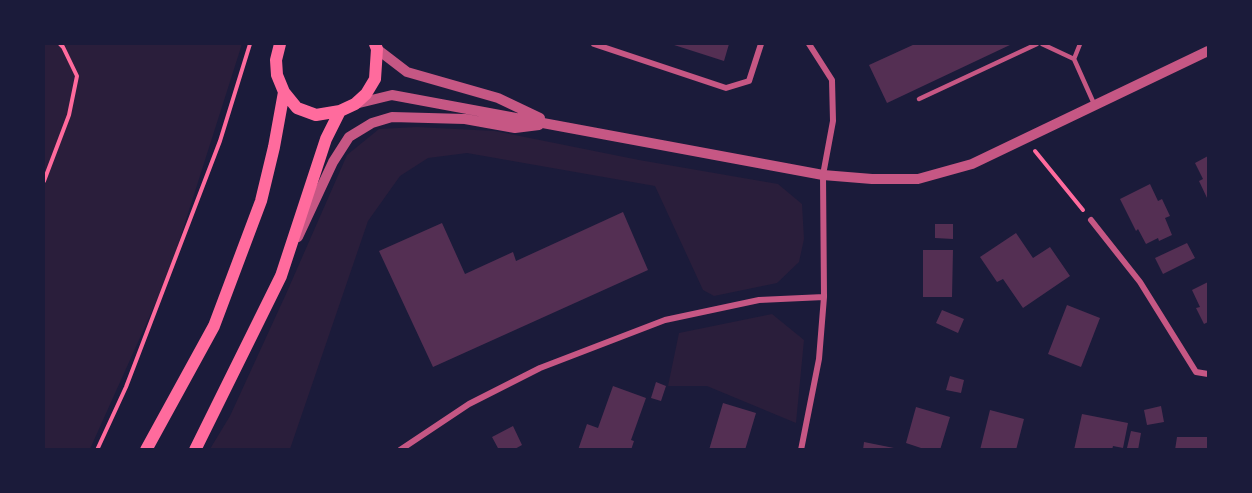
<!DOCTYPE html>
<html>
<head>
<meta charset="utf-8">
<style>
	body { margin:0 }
	#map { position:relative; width:1252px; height:493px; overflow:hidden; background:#1b1b3a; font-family:"Golos Text",sans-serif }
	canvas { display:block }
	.frame { position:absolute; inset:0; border:45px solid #1b1b3a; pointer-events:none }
</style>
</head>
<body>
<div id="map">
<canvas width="1252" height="493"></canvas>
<div class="frame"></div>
</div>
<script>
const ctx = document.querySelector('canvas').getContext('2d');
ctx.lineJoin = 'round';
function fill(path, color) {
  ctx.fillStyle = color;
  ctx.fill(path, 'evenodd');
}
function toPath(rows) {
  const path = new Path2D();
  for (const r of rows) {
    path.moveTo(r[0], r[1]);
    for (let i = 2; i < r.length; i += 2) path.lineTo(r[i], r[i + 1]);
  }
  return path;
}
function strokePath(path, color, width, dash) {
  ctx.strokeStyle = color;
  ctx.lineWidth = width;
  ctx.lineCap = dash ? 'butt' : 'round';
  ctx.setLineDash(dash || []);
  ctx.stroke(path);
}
fill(toPath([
	[44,44,242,44,169,273,90,449,44,449],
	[417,127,495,131,639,160,778,184,802,204,804,239,799,262,777,283,714,296,703,290,655,186,467,153,428,158,400,176,368,221,290,449,210,449,230,416,286,294,347,155,379,129],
	[772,314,804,340,796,423,707,386,668,386,679,333]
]), '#2a1e3b');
fill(toPath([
	[671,44,729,44,724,61],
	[915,44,1012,44,887,103,869,65],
	[1208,156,1208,200,1199,181,1203,179,1195,163],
	[1150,184,1158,201,1162,199,1170,216,1165,218,1172,235,1159,241,1158,238,1146,244,1138,229,1136,231,1120,199],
	[623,212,648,270,433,367,379,251,442,223,465,274,513,252,516,261],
	[935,224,953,224,953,239,935,238],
	[1016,233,1033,258,1050,247,1070,276,1023,308,1003,279,997,282,980,257],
	[1187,243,1195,258,1163,274,1155,258],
	[923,250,953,250,952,297,923,297],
	[1208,282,1208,322,1204,324,1196,308,1200,307,1192,290],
	[1067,305,1100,318,1081,367,1048,354],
	[942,310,964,319,958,333,936,323],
	[950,376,964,380,961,393,946,390],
	[656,382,666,386,661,401,651,398],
	[613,386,646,398,631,440,634,441,631,450,578,450,587,424,598,428],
	[723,403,756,413,745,450,709,450],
	[1161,406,1164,422,1147,425,1144,410],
	[916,407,950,417,940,450,927,450,906,443],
	[990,410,1024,419,1016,450,980,450],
	[1082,414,1128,423,1123,448,1113,446,1112,450,1074,450],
	[513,426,522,445,513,450,499,450,492,437],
	[1131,431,1141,433,1138,450,1127,448],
	[1177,437,1207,437,1208,450,1175,450],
	[864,442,894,448,893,450,863,450]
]), '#542f53');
strokePath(toPath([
	[1035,151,1083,210],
	[44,181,69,115,77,76,63,47,60,44],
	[97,450,126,387,220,141,250,44]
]), '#ff6b9d', 4);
strokePath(toPath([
	[1042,44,1074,59],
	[1080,44,1074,59,1095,106],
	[919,99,1037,44]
]), '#c65784', 4.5);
strokePath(toPath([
	[594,44,726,88,749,81,761,44],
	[1091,220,1140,282,1196,372,1208,374],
	[400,450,469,404,540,368,665,320,759,300,824,297],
	[801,450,819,359,824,297,823,175,833,121,832,80,809,44]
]), '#c65784', 6);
strokePath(toPath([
	[377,49,407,72,498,98,540,118],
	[355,104,392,95,823,175,872,179,918,179,972,164,1208,51],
	[298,237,333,162,349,137,372,123,392,117,465,119,515,128,539,125]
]), '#c65784', 10);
strokePath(toPath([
	[280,44,276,60,277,75,284,92,297,108,316,115,340,111,355,104,366,94,375,79,377,49,375,44],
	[146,450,214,326,261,201,274,147,284,92],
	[195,450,281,276,326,139,340,111]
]), '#ff6b9d', 12);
</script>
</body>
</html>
